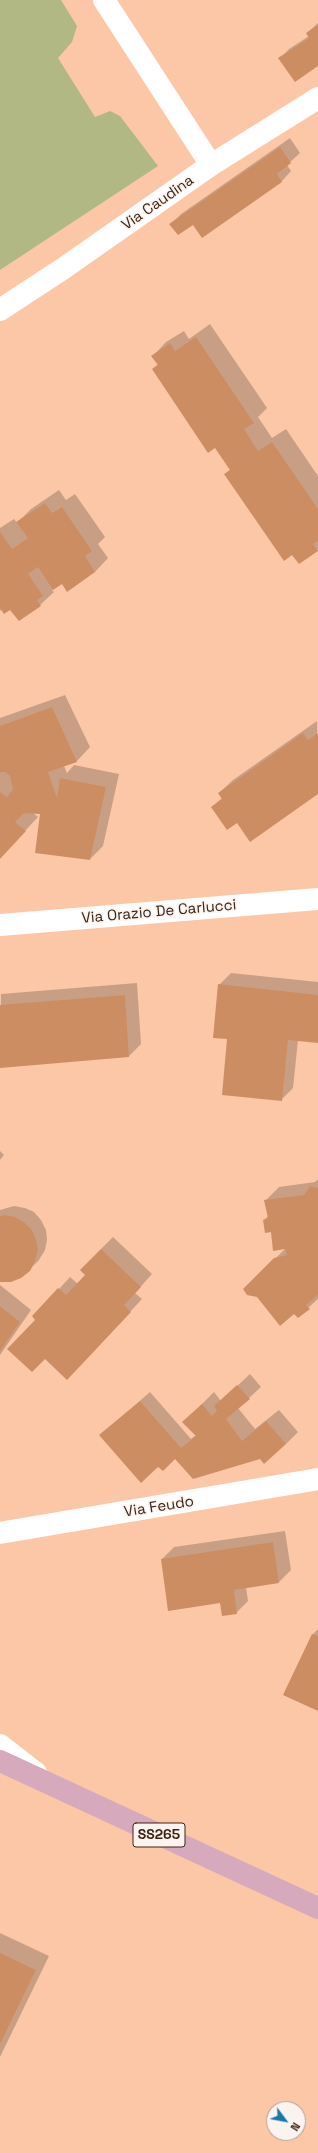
<!DOCTYPE html>
<html>
<head>
<meta charset="utf-8">
<style>
	body { margin:0 }
	#map { position:relative; width:318px; height:2153px; overflow:hidden; background:#fbc7a7; font-family:"Space Grotesk",sans-serif }
	canvas { display:block }
	.north { position:absolute; left:266px; top:2101px; width:40px; height:40px; box-sizing:border-box; background:#faf3ef; border:1px solid #aea097; border-radius:50%; rotate:122deg; font-size:11px; font-weight:700; line-height:16px; text-align:center; color:#3c2414 }
	.north::after { content:''; display:block; margin:auto; width:14px; height:18px; background:#157ba6; clip-path:polygon(50% 0,100% 100%,50% 72%,0 100%) }
</style>
</head>
<body>
<div id="map">
<canvas width="318" height="2153"></canvas>
<div class="north">N</div>
</div>
<script>
const ctx = document.querySelector('canvas').getContext('2d');
ctx.lineJoin = 'round';
function fill(path, color) {
  ctx.fillStyle = color;
  ctx.fill(path, 'evenodd');
}
function toPath(rows) {
  const path = new Path2D();
  for (const r of rows) {
    path.moveTo(r[0], r[1]);
    for (let i = 2; i < r.length; i += 2) path.lineTo(r[i], r[i + 1]);
  }
  return path;
}
function strokePath(path, color, width, dash) {
  ctx.strokeStyle = color;
  ctx.lineWidth = width;
  ctx.lineCap = dash ? 'butt' : 'round';
  ctx.setLineDash(dash || []);
  ctx.stroke(path);
}
function label(font, color, halo, rows, align = 'center') {
  ctx.font = font + ' "Space Grotesk",sans-serif';
  ctx.lineWidth = 3;
  ctx.setLineDash([]);
  ctx.textBaseline = 'middle';
  ctx.strokeStyle = halo;
  ctx.fillStyle = color;
  for (const [text, x, y, turn = 0] of rows) {
    ctx.save();
    ctx.translate(x, y);
    ctx.rotate((+turn || 0) * Math.PI / 180);
    ctx.textAlign = isNaN(turn) ? turn : align;
    if (halo) ctx.strokeText(text, 0, 0);
    ctx.fillText(text, 0, 0);
    ctx.restore();
  }
}
fill(toPath([
	[0,0,61,0,77,26,72,42,58,58,95,117,110,111,120,116,158,166,0,270]
]), '#b2b884');
fill(toPath([
	[318,23,318,65,280,59,289,49,309,36,307,33],
	[290,138,300,153,287,165,291,171,282,181,202,236,193,224,171,224,181,214],
	[210,324,267,408,258,417,272,438,286,429,318,476,318,549,299,563,226,474,231,469,215,447,153,369,158,364,153,356,166,342,184,331,189,339],
	[59,490,66,500,75,494,105,537,98,544,108,558,95,572,62,582,52,590,54,592,40,605,2,609,0,611,0,528,14,519,17,523,31,509],
	[65,695,90,747,77,761,64,766,67,773,74,765,119,774,103,846,90,859,41,814,33,813,38,817,0,858,0,718],
	[317,721,318,793,237,822,212,807,222,798,219,793,233,780],
	[231,973,318,982,318,1042,298,1040,293,1088,281,1100,228,1038,219,985],
	[137,983,141,1044,129,1056,0,1067,1,994],
	[0,1151,4,1155,0,1160],
	[318,1179,318,1299,298,1317,294,1312,244,1289,286,1248,264,1220,269,1215,265,1201,279,1187,315,1182],
	[14,1206,25,1208,34,1212,41,1220,46,1230,47,1240,45,1250,39,1260,29,1270,0,1281,0,1210],
	[113,1237,152,1274,135,1293,142,1299,79,1367,36,1320,59,1289,70,1277,78,1284,86,1275,101,1249],
	[0,1285,31,1310,0,1355],
	[250,1374,261,1387,238,1408,255,1429,279,1410,298,1432,286,1444,175,1458,101,1435,150,1392,191,1439,196,1435,196,1410,214,1392,221,1401],
	[285,1531,291,1570,279,1582,246,1587,248,1601,236,1613,162,1559,174,1547],
	[318,1629,318,1710,284,1694,313,1634],
	[0,1933,49,1956,0,2057]
]), '#0003');
fill(toPath([
	[318,25,318,66,295,82,278,58,309,38,306,33],
	[280,147,291,163,277,174,282,182,202,238,193,225,178,235,169,224],
	[196,337,254,423,244,429,258,451,272,442,318,509,318,541,313,544,318,551,299,564,292,555,284,561,224,474,230,470,215,448,208,453,152,369,158,365,151,356,170,343,175,351],
	[45,503,52,513,62,507,92,551,85,556,95,572,67,592,62,584,53,590,38,567,28,574,43,596,37,600,41,606,19,621,10,610,4,614,0,608,0,532,12,549,28,538,16,522],
	[52,707,77,762,48,772,57,798,60,778,106,787,90,860,35,853,40,814,24,813,15,822,26,831,0,859,0,792,7,797,13,789,10,776,5,772,0,772,0,726],
	[303,733,308,740,318,733,318,794,250,842,237,823,227,830,211,807,222,799,218,793],
	[218,984,318,995,318,1043,288,1040,282,1101,222,1095,227,1039,213,1038],
	[125,995,129,1057,0,1068,0,1005],
	[310,1186,318,1188,318,1295,306,1305,310,1309,298,1318,294,1314,280,1326,257,1297,247,1295,243,1289,274,1258,287,1255,285,1249,273,1251,271,1232,265,1233,263,1220,268,1218,264,1200,304,1195],
	[4,1215,15,1217,24,1222,32,1230,36,1240,38,1250,35,1261,30,1271,21,1278,11,1282,0,1282,0,1216],
	[101,1249,141,1287,124,1305,131,1312,67,1380,45,1359,32,1372,7,1349,35,1320,32,1316,58,1288,66,1295,85,1275,80,1270],
	[0,1306,20,1322,0,1351],
	[237,1385,250,1399,226,1419,242,1441,266,1421,286,1444,264,1464,260,1459,193,1479,175,1459,163,1471,158,1467,141,1483,99,1435,140,1401,181,1448,196,1436,182,1422,202,1404,212,1416,217,1411,214,1406],
	[273,1542,279,1583,234,1590,237,1614,222,1616,220,1603,168,1611,161,1559],
	[312,1634,318,1636,318,1711,283,1695],
	[0,1953,36,1970,0,2044]
]), '#cd8d63');
strokePath(toPath([
	[104,0,211,165],
	[0,925,318,899],
	[0,1533,318,1479],
	[0,1745,36,1773]
]), '#fff', 22);
strokePath(toPath([
	[0,310,64,268,211,165,318,98]
]), '#fff', 22);
strokePath(toPath([
	[0,1761,318,1908]
]), '#d6aabc', 22);
for (const [x, y, w] of [
	[159,1835,52]
]) {
  const box = new Path2D();
  box.roundRect(x - w / 2, y - 12, w, 24, 3);
  ctx.fillStyle = '#faf3ef';
  ctx.fill(box);
  strokePath(box, '#3c2414', 1);
}
label('bold 14px', '#3c2414', null, [
	["SS265",159,1835]
]);
label('15px', '#3c2414', '#faf3ef', [
	["Via Caudina",158,203,-35],
	["Via Orazio De Carlucci",159,912,-5],
	["Via Feudo",159,1507,-9]
]);
</script>
</body>
</html>
